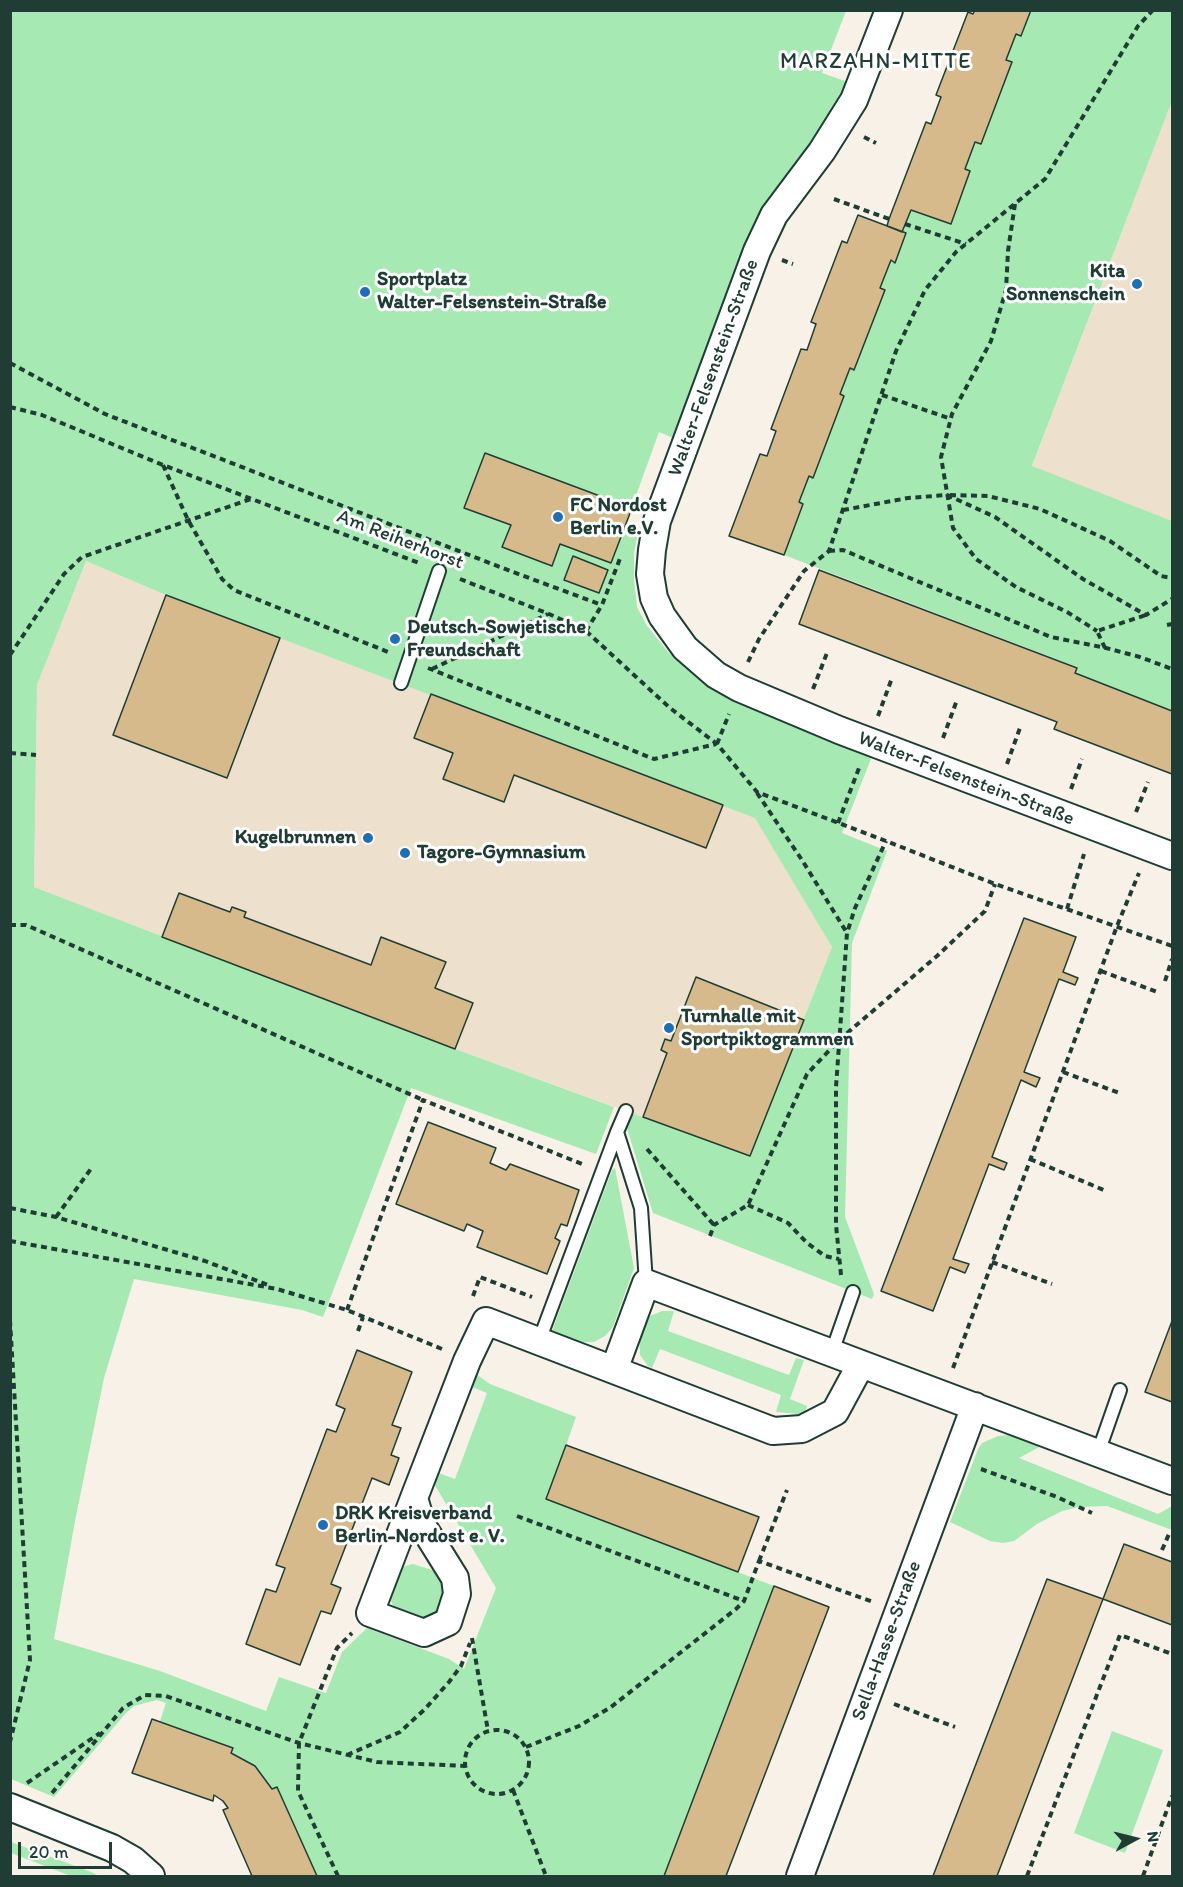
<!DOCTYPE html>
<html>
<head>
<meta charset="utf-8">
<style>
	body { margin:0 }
	#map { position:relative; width:1183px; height:1887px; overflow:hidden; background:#f7f1e8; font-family:Itim,sans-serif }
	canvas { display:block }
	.frame { position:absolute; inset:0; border:12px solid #1f3d34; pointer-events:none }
	.north { position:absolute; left:1105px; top:1809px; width:60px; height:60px; -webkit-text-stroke:4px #fff; paint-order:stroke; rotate:83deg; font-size:16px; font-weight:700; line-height:24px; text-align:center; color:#1f3d34 }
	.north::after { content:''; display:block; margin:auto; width:21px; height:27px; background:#1f3d34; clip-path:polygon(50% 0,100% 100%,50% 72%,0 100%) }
	.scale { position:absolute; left:18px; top:1842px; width:94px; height:27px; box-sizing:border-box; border:3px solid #1f3d34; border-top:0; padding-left:8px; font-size:18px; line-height:21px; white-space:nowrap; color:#1f3d34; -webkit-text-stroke:4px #fff; paint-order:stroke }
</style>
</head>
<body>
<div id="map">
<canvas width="1183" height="1887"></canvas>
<div class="frame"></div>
<div class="north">N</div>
<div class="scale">20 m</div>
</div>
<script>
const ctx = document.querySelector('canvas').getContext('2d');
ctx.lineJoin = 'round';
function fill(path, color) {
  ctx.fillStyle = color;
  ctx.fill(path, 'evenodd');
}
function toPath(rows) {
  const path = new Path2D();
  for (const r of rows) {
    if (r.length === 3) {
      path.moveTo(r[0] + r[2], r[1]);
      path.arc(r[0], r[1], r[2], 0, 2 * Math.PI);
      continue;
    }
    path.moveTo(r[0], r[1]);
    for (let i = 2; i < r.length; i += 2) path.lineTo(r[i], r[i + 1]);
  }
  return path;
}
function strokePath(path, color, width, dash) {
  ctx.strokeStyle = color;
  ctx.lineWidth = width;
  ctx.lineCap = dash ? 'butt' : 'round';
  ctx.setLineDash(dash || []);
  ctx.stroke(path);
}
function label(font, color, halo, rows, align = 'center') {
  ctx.font = font + ' Itim,sans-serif';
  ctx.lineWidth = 6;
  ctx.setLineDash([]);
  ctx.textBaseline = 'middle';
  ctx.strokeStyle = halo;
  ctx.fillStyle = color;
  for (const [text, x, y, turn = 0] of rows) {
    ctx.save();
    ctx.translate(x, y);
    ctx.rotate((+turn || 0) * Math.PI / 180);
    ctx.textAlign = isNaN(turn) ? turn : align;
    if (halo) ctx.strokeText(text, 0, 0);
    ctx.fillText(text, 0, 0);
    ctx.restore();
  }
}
fill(toPath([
	[1172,101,1172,521,1032,467],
	[86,561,166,595,756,818,832,947,750,1156,455,1049,34,887,37,685]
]), '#ede0cc');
fill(toPath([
	[10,11,846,11,822,73,848,82,833,117,751,234,673,438,659,432,625,526,638,532,634,554,634,580,637,607,647,626,669,653,726,695,872,756,842,833,887,851,852,943,845,1217,874,1294,872,1299,653,1213,626,1125,634,1114,750,1156,832,947,755,818,166,595,86,561,37,685,34,887,455,1049,614,1107,596,1154,411,1088,323,1317,302,1310,134,1279,104,1378,75,1521,54,1639,160,1671,266,1711,279,1677,326,1693,342,1652,367,1628,449,1659,464,1669,496,1588,430,1477,433,1471,455,1479,487,1393,467,1385,473,1372,490,1384,576,1417,547,1499,774,1586,664,1876,317,1876,277,1788,272,1789,255,1766,231,1753,232,1748,160,1721,166,1703,157,1700,134,1706,126,1713,54,1797,11,1779],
	[1031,11,1172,11,1172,101,1032,466,1172,521,1172,711,1075,673,1077,667,784,555,803,504,799,502,850,368,854,370,884,290,880,288,891,260,895,262,906,234,902,232,911,210,951,223,970,172,965,169,975,142,981,144,1006,60,1016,34,1022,36],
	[615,1168,634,1268,613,1327,605,1336,594,1342,582,1342,552,1331,612,1170],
	[662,1311,674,1311,668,1331,789,1375,796,1358,804,1360,790,1399,807,1406,805,1412,799,1414,776,1412,781,1395,660,1349,652,1368,648,1366,640,1355,639,1333,650,1316],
	[1009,1435,1041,1446,1019,1458,1158,1514,1172,1506,1172,1530,1107,1506,1079,1507,1062,1511,1037,1524,1014,1541,1003,1543,990,1541,950,1522,978,1449,982,1443,998,1436],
	[413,1564,438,1572,448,1590,439,1615,421,1620,395,1609,387,1594,398,1568],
	[1112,1731,1163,1750,1125,1853,1074,1833],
	[11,1842,91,1872,99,1876,71,1876,11,1853]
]), '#a6e9b2');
const building = toPath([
	[975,10,1031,10,1021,36,1016,34,1006,60,1012,62,981,144,975,142,965,169,970,171,951,224,911,210,902,232,887,226,889,219,926,122,931,124,941,97,936,95,968,12,973,14,975,10],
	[858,215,906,233,895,263,891,260,880,288,885,290,854,370,850,368,840,394,844,396,813,478,809,476,799,502,803,504,784,555,729,536,760,454,767,456,776,431,771,429,801,349,807,350,816,324,811,322,842,241,847,243,858,215],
	[485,453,632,508,611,563,560,544,552,566,502,547,511,525,464,508,485,453],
	[573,556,608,570,599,593,564,580,573,556],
	[819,570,1077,668,1075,673,1172,711,1172,774,1054,729,1057,722,799,624,819,570],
	[166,595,280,638,227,778,113,735,166,595],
	[431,694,723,805,706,848,514,775,504,802,443,779,453,753,414,738,431,694],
	[179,893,230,912,232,907,246,912,244,917,371,965,381,937,446,962,435,988,473,1003,455,1049,162,937,179,893],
	[1024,918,1076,937,1063,972,1078,978,1075,985,1059,979,1024,1072,1040,1078,1036,1087,1021,1080,992,1157,1007,1163,1004,1170,989,1164,953,1259,969,1264,965,1273,950,1267,933,1311,881,1291,1024,918],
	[696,977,804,1020,750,1156,643,1117,667,1053,661,1050,665,1039,671,1041,696,977],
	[428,1122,496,1148,490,1163,506,1170,510,1164,579,1190,567,1226,561,1224,555,1238,560,1241,547,1274,477,1247,483,1231,467,1224,464,1231,396,1204,428,1122],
	[1172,1321,1172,1402,1145,1392,1172,1321],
	[357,1350,412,1372,392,1425,401,1428,391,1455,399,1458,389,1485,372,1478,331,1584,341,1588,331,1614,321,1611,300,1665,246,1644,266,1589,276,1592,285,1568,276,1565,327,1429,336,1432,345,1409,336,1405,357,1350],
	[566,1445,759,1517,738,1572,546,1499,566,1445],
	[1124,1544,1172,1562,1172,1625,1103,1599,1124,1544],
	[1047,1579,1103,1599,997,1876,933,1876,1047,1579],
	[774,1586,829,1607,726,1876,664,1876,774,1586],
	[152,1719,233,1748,231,1753,255,1766,272,1789,277,1787,317,1876,252,1876,223,1810,228,1808,223,1801,214,1795,213,1801,132,1773,152,1719]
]);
fill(building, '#d6ba8b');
strokePath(building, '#1f3d34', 1.5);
const lane = toPath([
	[401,683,439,571],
	[626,1111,617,1132,641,1208,646,1283],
	[539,1341,617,1132],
	[832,1352,853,1292],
	[1098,1453,1120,1390]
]);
const street = toPath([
	[889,10,854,100,822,151,774,215,757,251,657,521,652,550,650,574,654,598,662,616,685,648,716,675,739,688,839,730,1172,856],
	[614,1370,646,1283,1172,1481],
	[414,1498,422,1525,455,1578,457,1594,448,1622,424,1633,370,1613,414,1498,467,1361,486,1321,773,1431,802,1429,835,1412,861,1364],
	[10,1807,112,1848,133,1860,151,1876],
	[800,1876,975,1406]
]);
strokePath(lane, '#1f3d34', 16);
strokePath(street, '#1f3d34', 30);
strokePath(toPath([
	[864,137,876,143],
	[834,199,889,219],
	[1015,204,1008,251,1006,290,991,341,952,414,941,457,953,528,976,559,1016,587,1067,612,1097,631],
	[905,224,966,244],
	[782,260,793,264],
	[10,363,105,414,513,572,602,605],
	[882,395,951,419],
	[10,407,42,415,163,465,419,563],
	[163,465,188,520,222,579,234,590,388,652],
	[950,495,988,496,1040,509,1110,541,1161,576,1172,578],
	[843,510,908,498,947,495,995,517,1083,579,1146,615,1172,599],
	[829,551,843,550,1051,637,1106,648,1140,657,1172,669],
	[460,579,549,614,586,631,670,708,717,744,757,792,886,841,995,884,1172,946],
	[1167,625,1172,624],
	[586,631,602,605,621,556],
	[1105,648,1097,631,1146,615],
	[10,655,64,574,82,557,251,499],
	[748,662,759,639,804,571,829,551,896,351,925,290,956,252,1045,179,1138,26,1153,10],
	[428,668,654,759,716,744],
	[432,669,548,614],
	[813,689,827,653],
	[878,716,892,678],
	[943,738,957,700],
	[717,744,729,714],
	[10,753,36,755],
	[1007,764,1021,725],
	[1071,789,1082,759],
	[757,793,802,860,847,933],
	[1136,812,1148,782],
	[838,823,859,768],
	[1067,909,1084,854],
	[10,925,26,925,423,1100],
	[1101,971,1160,993],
	[1165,981,1172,959],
	[1063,1072,1122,1094],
	[647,1149,714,1225],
	[1030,1159,1106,1191],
	[748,1205,788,1223,807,1243,825,1256,839,1259],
	[10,1208,56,1217,205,1261,268,1285],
	[56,1217,93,1166],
	[710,1236,714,1225,748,1205,807,1074,839,1040,937,956,985,911,995,884],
	[10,1241,277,1289,347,1310,442,1349],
	[992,1262,1052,1284],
	[841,1275,836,1225,836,1087,847,933,855,908,886,841],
	[473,1296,480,1277,532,1297],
	[347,1310,423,1100,582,1164],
	[10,1320,30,1660,10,1742],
	[358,1331,363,1317],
	[953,1368,1117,926,1139,873],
	[981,1469,1057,1497,1092,1513],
	[517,1516,744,1601],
	[1162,1550,1169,1534],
	[759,1561,787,1490],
	[472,1638,488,1731],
	[894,1704,955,1727],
	[497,1762,32],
	[526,1747,579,1726,611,1707,736,1609,744,1601,759,1561,873,1602],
	[347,1755,400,1732,425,1709,449,1682,461,1666,470,1643],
	[27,1783,100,1733],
	[513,1790,546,1876],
	[52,1793,123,1708,145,1695,166,1696,299,1743,377,1762,465,1766],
	[338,1876,298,1791,299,1743,337,1648,352,1633],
	[1027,1876,1120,1635,1172,1654],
	[1143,1876,1172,1796]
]), '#1f3d34', 4, [6, 4.5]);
strokePath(lane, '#fff', 12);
strokePath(street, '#fff', 26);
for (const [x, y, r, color] of [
	[1137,284,6,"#1f6fb2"],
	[365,292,6,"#1f6fb2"],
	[558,517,6,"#1f6fb2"],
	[395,639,6,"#1f6fb2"],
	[368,838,6,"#1f6fb2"],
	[405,853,6,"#1f6fb2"],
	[669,1028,6,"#1f6fb2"],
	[323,1525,6,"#1f6fb2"]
]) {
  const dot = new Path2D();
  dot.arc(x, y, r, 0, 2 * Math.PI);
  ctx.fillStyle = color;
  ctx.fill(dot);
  strokePath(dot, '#fff', 2);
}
label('bold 20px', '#1f3d34', '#fff', [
	["Kita",1125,272,"right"],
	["Sonnenschein",1125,295,"right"],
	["Sportplatz",377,280],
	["Walter-Felsenstein-Straße",377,303],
	["FC Nordost",570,506],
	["Berlin e.V.",570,529],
	["Deutsch-Sowjetische",407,628],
	["Freundschaft",407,651],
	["Kugelbrunnen",356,838,"right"],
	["Tagore-Gymnasium",417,853],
	["Turnhalle mit",681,1017],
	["Sportpiktogrammen",681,1040],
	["DRK Kreisverband",335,1514],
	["Berlin-Nordost e. V.",335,1537]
], 'left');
label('20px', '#1f3d34', '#fff', [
	["Walter-Felsenstein-Straße",714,368,-70],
	["Am Reiherhorst",400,540,21],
	["Walter-Felsenstein-Straße",966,779,21],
	["Sella-Hasse-Straße",887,1641,-70]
]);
ctx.letterSpacing = '1.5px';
label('22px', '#1f3d34', '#fff', [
	["MARZAHN-MITTE",876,62]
]);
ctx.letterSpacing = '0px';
</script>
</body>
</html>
